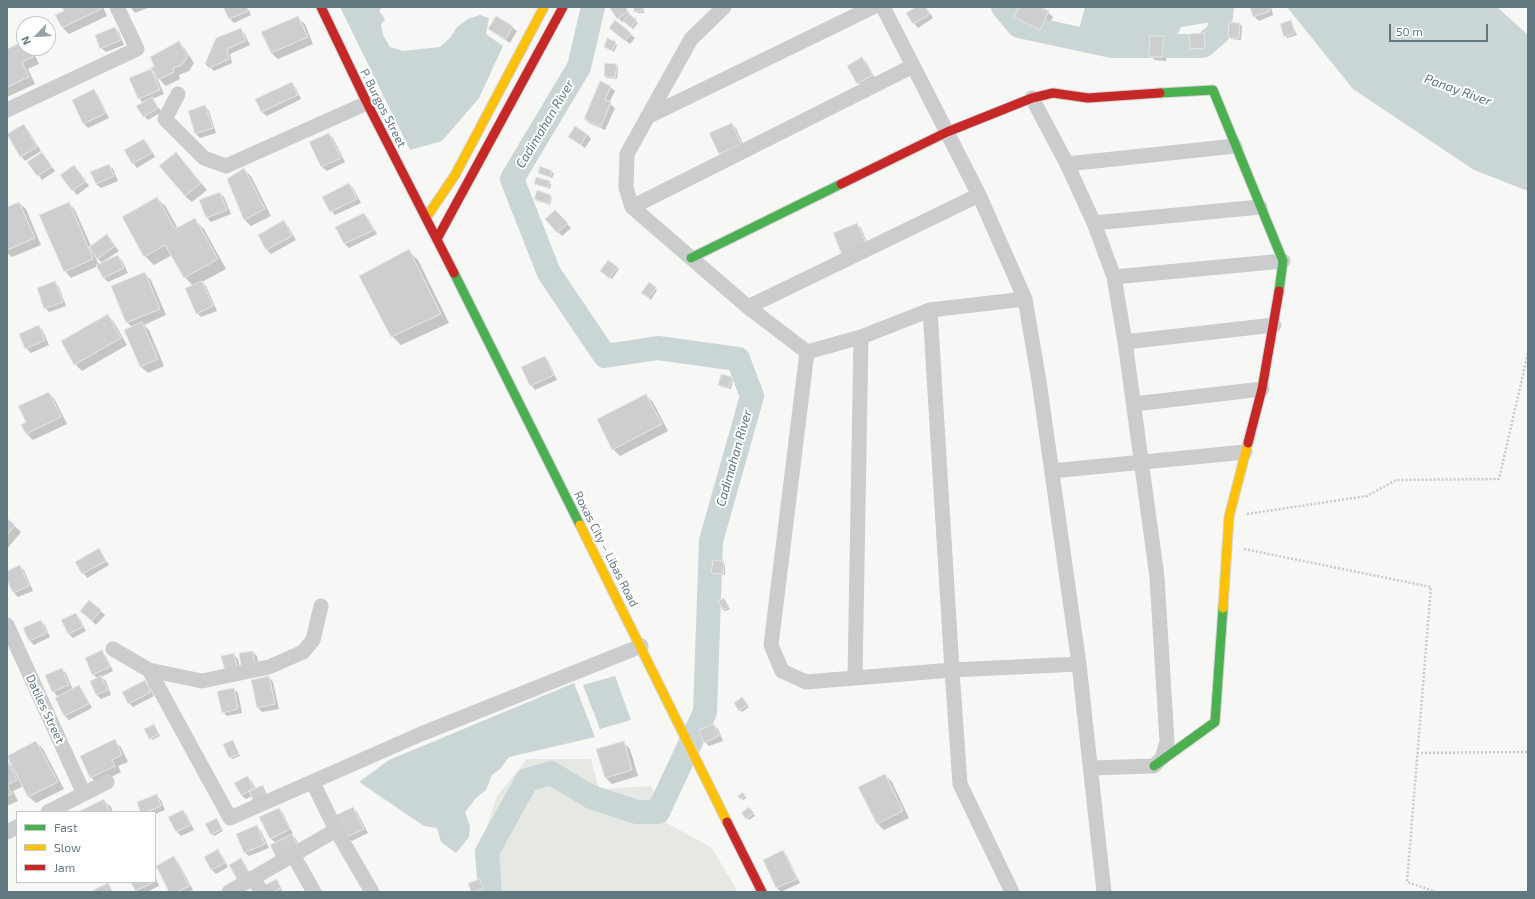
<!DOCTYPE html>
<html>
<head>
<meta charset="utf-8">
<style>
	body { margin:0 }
	#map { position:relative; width:1535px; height:899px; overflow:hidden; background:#f7f7f6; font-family:"Exo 2",sans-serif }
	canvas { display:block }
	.frame { position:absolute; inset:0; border:8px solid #627880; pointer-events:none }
	.legend { position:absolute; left:16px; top:811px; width:140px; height:72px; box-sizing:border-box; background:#fff; border:1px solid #c0c9cc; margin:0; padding:5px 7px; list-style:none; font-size:12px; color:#627880 }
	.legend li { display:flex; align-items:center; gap:8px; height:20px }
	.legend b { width:20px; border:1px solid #c0c9cc }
	.north { position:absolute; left:16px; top:16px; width:40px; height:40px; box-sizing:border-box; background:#fff; border:1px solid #c0c9cc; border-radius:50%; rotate:245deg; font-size:11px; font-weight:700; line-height:16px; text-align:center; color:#627880 }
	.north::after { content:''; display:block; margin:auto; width:14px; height:18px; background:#96a4a9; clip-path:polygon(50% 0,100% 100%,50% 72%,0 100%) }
	.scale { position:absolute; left:1389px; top:24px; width:99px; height:18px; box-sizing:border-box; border:2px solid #627880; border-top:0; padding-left:5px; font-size:12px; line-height:14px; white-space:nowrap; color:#627880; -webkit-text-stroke:3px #fff; paint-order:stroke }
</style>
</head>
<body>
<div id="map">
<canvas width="1535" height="899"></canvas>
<div class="frame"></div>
<ul class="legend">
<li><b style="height:5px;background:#4caf50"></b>Fast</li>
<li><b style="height:5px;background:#ffc107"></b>Slow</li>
<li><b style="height:5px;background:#c62828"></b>Jam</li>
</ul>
<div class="north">N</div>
<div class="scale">50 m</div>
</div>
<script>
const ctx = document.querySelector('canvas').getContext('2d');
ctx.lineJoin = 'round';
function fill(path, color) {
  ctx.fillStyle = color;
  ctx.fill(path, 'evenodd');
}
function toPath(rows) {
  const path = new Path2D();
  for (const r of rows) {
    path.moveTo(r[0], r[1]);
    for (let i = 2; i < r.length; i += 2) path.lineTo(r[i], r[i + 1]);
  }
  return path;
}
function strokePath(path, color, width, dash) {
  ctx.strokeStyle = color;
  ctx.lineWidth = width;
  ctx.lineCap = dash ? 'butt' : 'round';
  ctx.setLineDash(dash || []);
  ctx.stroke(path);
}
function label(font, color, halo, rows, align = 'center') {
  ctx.font = font + ' "Exo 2",sans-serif';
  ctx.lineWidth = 4;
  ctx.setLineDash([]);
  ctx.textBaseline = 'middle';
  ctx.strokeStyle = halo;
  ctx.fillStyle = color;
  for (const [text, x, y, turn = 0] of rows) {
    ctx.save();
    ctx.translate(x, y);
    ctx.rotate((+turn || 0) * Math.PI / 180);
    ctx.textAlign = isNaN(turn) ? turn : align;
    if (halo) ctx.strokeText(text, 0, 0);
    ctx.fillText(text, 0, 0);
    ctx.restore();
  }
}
fill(toPath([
	[527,759,591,759,599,789,651,786,667,823,712,848,738,892,500,892,479,848,497,796]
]), '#e6e9e3');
fill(toPath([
	[340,7,382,7,379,11,385,19,381,25,383,35,390,47,403,51,440,47,450,38,457,27,468,19,480,15,489,18,486,34,503,46,479,98,442,141,410,150],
	[1085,7,1213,7,1212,22,1181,27,1174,41,1163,47,1107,45,1076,41],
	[1287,7,1497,7,1528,35,1528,191,1474,170,1353,89],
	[615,676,631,720,600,729,583,685],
	[574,683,595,737,509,757,500,769,492,775,486,790,476,798,465,812,470,826,469,837,456,853,441,842,437,828,424,826,359,782,389,760]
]), '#cad5d6');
fill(toPath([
	[63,7,103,7,107,16,69,34,62,27,65,11],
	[130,7,150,7,135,13],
	[224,7,247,7,251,15,234,23,230,19],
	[610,7,626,7,631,17,638,23,633,29,624,21,622,22],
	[635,7,644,7,644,13,637,13,635,11],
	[917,7,926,7,933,18,918,28,907,14],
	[1020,7,1038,7,1048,12,1053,17,1044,34,1019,21,1015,17],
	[1251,7,1271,7,1273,15,1259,21,1254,16],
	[298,18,305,24,313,44,278,59,271,53],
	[1291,21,1297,35,1287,38,1285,36],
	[615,22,635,38,630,44,615,32],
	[1240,24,1242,26,1241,40,1231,39,1229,37],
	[512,27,517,31,510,43,494,33,490,29],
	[115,28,119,32,124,45,106,52,101,48],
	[241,30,245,34,250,45,230,54,232,63,214,71,206,63],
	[1204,34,1208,39,1209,52,1195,53,1191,49],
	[1163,37,1168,42,1166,61,1155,60,1150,56],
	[24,42,24,48,32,49,39,64,28,69,35,84,7,97,7,50],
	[179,42,185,49,194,63,189,71,179,75,180,79,166,86,156,76,164,94,152,99,162,112,148,120,144,116,143,103,139,98,151,70,155,74],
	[615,43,617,45,614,52,605,47],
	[862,59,867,63,876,80,863,87,858,83],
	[616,65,618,67,617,79,607,78,605,76],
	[292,83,296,88,301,99,267,116,262,112,257,100],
	[610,87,615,91,609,103,615,108,605,130,589,123,585,119],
	[94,91,98,95,109,118,88,128,84,124,73,101],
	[205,106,209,111,216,133,200,138,196,134],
	[731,124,736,128,745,149,724,158,720,154],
	[24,126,28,130,41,151,25,161,21,156],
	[329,134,333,138,345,162,327,171,322,167,311,143],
	[587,134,591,139,585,148,569,137],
	[144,140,148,144,155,157,137,168,133,163],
	[42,153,55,171,42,180,29,162],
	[182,160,207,190,192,202,185,196],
	[108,165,113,169,118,181,101,188,96,184],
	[74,166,89,186,77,195,73,190],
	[540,168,552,172,554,174,552,178,541,174,539,172],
	[244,170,251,176,271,216,251,226,245,220,228,179],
	[549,182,551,184,550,189,535,183],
	[349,184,353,188,361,203,335,215,331,211],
	[220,193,224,197,231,214,211,222,207,218],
	[550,196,552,197,550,205,537,201,535,199],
	[157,198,166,207,178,229,195,220,204,229,226,269,202,282,206,286,217,311,201,317,197,313,193,286,185,277,172,255,154,265,145,256],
	[19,203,26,209,41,245,12,257,7,253,7,208],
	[69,203,75,210,91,246,107,236,119,251,104,261,104,262,117,256,122,260,128,273,108,282,104,278,98,266,71,278,65,271],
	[95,256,102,263,99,265],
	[555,211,571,228,562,236,546,220],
	[364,214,368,218,377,234,349,248,345,244],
	[284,222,288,226,296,240,271,254,267,250],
	[857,224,861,228,870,249,848,259],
	[409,251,418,260,449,323,401,345,392,336],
	[617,267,619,269,612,279,603,273],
	[144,273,151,280,166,315,144,325,149,330,164,366,148,373,141,367,126,330,132,327,127,322],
	[55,282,59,287,66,306,49,312,45,308],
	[649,284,657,290,651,300,642,293],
	[108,316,114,322,127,345,82,371,75,364],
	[39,326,43,331,49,345,31,353,26,348],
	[545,357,549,362,557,380,535,390,531,385],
	[731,377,733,379,731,389,721,387,719,385],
	[49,393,55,400,67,424,33,440,26,433,28,423],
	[646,395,653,402,668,431,620,456,613,449],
	[7,519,21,532,8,548,7,547],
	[98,549,109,565,87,578,76,562],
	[724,563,725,565,725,575,714,574,712,572],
	[20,566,24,570,33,591,18,597,14,593,7,577,7,572],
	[724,599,730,609,725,611,723,609],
	[89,601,105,615,96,625,85,615],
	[76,614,80,619,86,631,73,638,68,633],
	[41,621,45,625,50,637,34,645,29,640],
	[102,652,106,656,113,671,101,677,106,681,111,695,101,699,97,695,91,682,98,679,93,674],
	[253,652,257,656,259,668,247,671],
	[233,654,238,659,241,673,226,671],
	[62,669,66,673,73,690,79,687,83,691,92,708,69,720,64,715,58,697,53,691],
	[269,677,273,682,279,709,262,712,258,708],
	[144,681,149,685,154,696,133,707,129,703],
	[233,689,238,693,242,713,227,716,223,712],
	[743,700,749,707,742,712,740,710],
	[154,725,160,736,152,740,146,729],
	[714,725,718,729,723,741,709,746,705,742],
	[114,741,121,747,128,762,118,766,121,772,98,784,91,777],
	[232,741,240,756,232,759,230,757],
	[36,742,43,749,64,789,36,803,29,797,24,786,13,791,18,801,7,806,7,761,14,768],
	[623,742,630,749,638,776,612,784,605,777],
	[885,775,892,782,909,818,884,830,878,824,860,787],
	[248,777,252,782,256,789,264,788,269,799,252,796,246,799,241,795,236,783],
	[156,795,161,800,165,810,155,814,155,812,141,812],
	[745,795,746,798,743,800,739,796],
	[104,801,111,807,113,812,80,812],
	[353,808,357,812,368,833,352,841,347,837],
	[279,809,283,813,293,834,292,835,296,839,304,854,276,843,271,839,261,818],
	[751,810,755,816,749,820,743,813],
	[183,811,187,815,194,830,181,836,177,832,170,817],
	[218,821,223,831,214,836,212,834],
	[257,826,261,831,269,848,249,856,244,852],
	[217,851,222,855,228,867,216,874,211,869],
	[783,851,787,856,800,883,781,892,777,888,764,860],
	[174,858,178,862,193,890,189,892,170,892],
	[241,859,245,864,253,879,243,885],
	[155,877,159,886,147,892,137,892,132,882,155,882],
	[480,880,485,891,472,892,469,884],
	[278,882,282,890,279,892,267,892]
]), '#0003');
strokePath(toPath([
	[1003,7,1019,26,1112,46,1203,46,1219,32,1222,7],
	[490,892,487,852,527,780,551,773,591,797,637,812,658,812,705,712,711,541,752,396,738,359,658,348,605,356,549,273,512,179,579,67,593,7]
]), '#cad5d6', 24);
const building = toPath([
	[62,7,100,7,101,9,62,28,55,15,64,11,62,7],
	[223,7,246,7,248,11,229,19,223,7],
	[609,7,625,7,628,12,617,19,609,7],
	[634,7,643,7,643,11,634,12,634,7],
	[916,7,925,7,930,14,913,24,906,13,916,7],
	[1019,7,1040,7,1049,11,1040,30,1014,17,1019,7],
	[1250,7,1268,7,1270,11,1253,17,1250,7],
	[629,14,637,20,631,28,623,21,629,14],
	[298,16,308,37,271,53,261,32,298,16],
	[496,16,513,26,506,39,488,29,496,16],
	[615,20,631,33,625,41,609,28,615,20],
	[1291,20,1295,33,1284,37,1280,24,1291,20],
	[1229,22,1240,23,1239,38,1228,38,1229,22],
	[115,27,121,40,100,49,95,35,115,27],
	[241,28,246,41,227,49,229,59,209,68,205,64,216,38,241,28],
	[1204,33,1205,48,1190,49,1189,34,1204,33],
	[1150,36,1164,36,1162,57,1149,57,1150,36],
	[607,38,616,42,612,51,604,47,607,38],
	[24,41,24,48,29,48,33,57,22,62,29,77,7,87,7,49,24,41],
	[179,41,188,56,182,65,173,68,174,72,158,80,151,68,154,66,150,57,179,41],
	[862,57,873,75,857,84,847,66,862,57],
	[605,63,617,64,615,78,604,76,605,63],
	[151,69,160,90,138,99,129,78,151,69],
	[600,81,611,86,605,100,611,102,601,127,584,119,600,81],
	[292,82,298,95,261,112,255,99,292,82],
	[94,89,106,113,83,124,72,100,94,89],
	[152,97,158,108,143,117,136,106,152,97],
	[205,105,213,128,195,134,188,111,205,105],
	[732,123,741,144,719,154,709,133,732,123],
	[24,124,37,147,20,157,7,134,24,124],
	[575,126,587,134,581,145,568,137,575,126],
	[329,133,341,158,321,167,309,142,329,133],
	[144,139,152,153,132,164,124,150,144,139],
	[42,152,52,167,37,176,27,162,42,152],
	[176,152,201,183,185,196,159,166,176,152],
	[109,164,114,176,96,184,90,172,109,164],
	[74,165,86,181,72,191,60,175,74,165],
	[540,166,552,171,550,177,538,173,540,166],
	[244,168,265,209,244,220,227,179,244,168],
	[536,177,550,181,548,188,534,184,536,177],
	[349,183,357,199,330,212,322,197,349,183],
	[537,190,551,195,549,204,534,199,537,190],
	[220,192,227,210,206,218,199,200,220,192],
	[157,197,175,229,195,218,218,259,184,278,165,245,144,257,122,217,157,197],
	[19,202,35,238,7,250,7,207,19,202],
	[69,202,93,259,64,272,39,215,69,202],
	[555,210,568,223,557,233,545,219,555,210],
	[364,213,374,230,344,244,335,227,364,213],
	[284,220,292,236,266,250,258,235,284,220],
	[857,223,867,245,842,255,833,233,857,223],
	[107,234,115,246,97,259,89,247,107,234],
	[409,249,441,314,391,337,359,276,409,249],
	[118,255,124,268,103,278,96,265,118,255],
	[608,260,618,267,609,278,600,271,608,260],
	[145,272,160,309,126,323,111,286,145,272],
	[55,281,63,302,44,309,37,288,55,281],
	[202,281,213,306,196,314,185,288,202,281],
	[649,282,656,287,649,298,641,293,649,282],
	[108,314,121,338,74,365,61,341,108,314],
	[142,322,158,359,140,367,124,330,142,322],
	[39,325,45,340,25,349,19,334,39,325],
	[545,356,554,375,530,386,521,367,545,356],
	[721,374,732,377,729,388,718,385,721,374],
	[49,392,61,417,26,434,21,425,26,422,18,406,49,392],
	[646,394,662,424,612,450,597,419,646,394],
	[7,518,15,525,7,535,7,518],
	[99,548,106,561,82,574,75,562,99,548],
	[713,560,724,562,723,574,711,573,713,560],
	[20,565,29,586,13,593,7,580,7,571,20,565],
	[724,598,729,607,723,610,718,601,724,598],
	[89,600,101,610,92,621,80,611,89,600],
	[76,613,83,627,68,634,61,620,76,613],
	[41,620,47,633,29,641,23,628,41,620],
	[102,650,110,667,92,675,85,658,102,650],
	[253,651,255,664,241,667,239,653,253,651],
	[234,653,237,668,225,671,221,656,234,653],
	[62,668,69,685,52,692,45,675,62,668],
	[101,676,108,690,96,695,90,681,101,676],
	[269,676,275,704,257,708,251,680,269,676],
	[145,680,151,692,128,704,122,692,145,680],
	[79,685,89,704,64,716,55,698,79,685],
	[234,688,238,709,222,713,217,691,234,688],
	[742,697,748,705,739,711,734,703,742,697],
	[154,724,159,734,149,739,144,729,154,724],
	[714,724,719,736,704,743,699,730,714,724],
	[115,739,122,755,112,760,115,766,90,778,80,756,115,739],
	[233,740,239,754,229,758,223,744,233,740],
	[36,741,58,782,28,797,7,756,36,741],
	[624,741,632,770,605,778,596,749,624,741],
	[7,760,17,780,7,785,12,794,7,796,7,760],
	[885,774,903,811,877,824,858,787,885,774],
	[248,776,254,789,241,795,234,783,248,776],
	[263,785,268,797,254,803,249,791,263,785],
	[743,792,745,796,740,799,738,796,743,792],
	[157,794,161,806,147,812,140,812,137,802,157,794],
	[104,799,110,812,78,812,104,799],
	[353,807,364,829,347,837,336,815,353,807],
	[749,807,754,813,746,819,741,813,749,807],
	[279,808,290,829,270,839,259,817,279,808],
	[183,810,191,825,176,832,168,817,183,810],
	[217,818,222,829,211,835,205,824,217,818],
	[257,825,265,844,244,853,236,834,257,825],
	[292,834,300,850,278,861,270,845,292,834],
	[218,849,225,863,211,870,204,857,218,849],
	[783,850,797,879,776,888,763,860,783,850],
	[174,856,189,886,177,892,169,892,156,866,174,856],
	[241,858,250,875,238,881,229,865,241,858],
	[277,879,281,888,274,892,266,892,263,886,277,879],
	[480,879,483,889,471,892,468,883,480,879],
	[131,882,154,882,135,891,131,882],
	[108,883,113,892,94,892,93,890,108,883]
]);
fill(building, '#cdcfcf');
strokePath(building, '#e6e6e6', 1);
const fast = toPath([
	[1160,93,1213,90,1283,261,1279,291],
	[691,258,841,184],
	[454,273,580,525],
	[1154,766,1215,722,1223,608]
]);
const slow = toPath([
	[426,218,455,175,544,7],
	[580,525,727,822],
	[1223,608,1229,517,1248,443]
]);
const jam = toPath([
	[321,7,367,103,454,273],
	[841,184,947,132,1032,98,1053,93,1088,98,1160,93],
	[437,239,563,7],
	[1248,443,1262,389,1279,291],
	[727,822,762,892]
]);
strokePath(fast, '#d2d4d4', 11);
strokePath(slow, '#d2d4d4', 11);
strokePath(jam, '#d2d4d4', 11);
strokePath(toPath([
	[1247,514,1367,496,1396,480,1499,479,1528,353],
	[1244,549,1431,587,1407,882,1436,892],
	[1417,753,1528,752]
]), '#c8c9ca', 2.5, [2, 2]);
strokePath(toPath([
	[724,7,691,39,627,154,626,188,632,207,748,307,807,352,861,337,930,310,1025,299],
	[883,7,979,195,1025,299,1039,381,1079,664,1104,892],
	[178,94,165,119,204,158,226,166,367,103],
	[1032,98,1067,164,1094,223,1114,277,1125,342,1157,577,1167,742,1162,758,1154,766,1091,768],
	[7,110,137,49,117,7],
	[647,117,873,7],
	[1067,164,1235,146],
	[632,207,913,66],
	[1094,223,1260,207],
	[1114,277,1283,261],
	[748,307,979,195],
	[930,310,952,670,960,784,1012,892],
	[1125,342,1274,325],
	[807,352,771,645,782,671,806,682,952,670,1079,664],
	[1134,404,1262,389],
	[1052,471,1245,452],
	[7,625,84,794],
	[113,649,149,670,230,818,421,734,641,646],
	[149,670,202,681,269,667,303,652,313,640,321,606],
	[855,678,861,337],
	[313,783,336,830,372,892],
	[48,812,107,782],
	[7,832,17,827],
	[293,855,314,892],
	[253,878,262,892],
	[229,892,336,830]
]), '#cbcccd', 15);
strokePath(fast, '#4caf50', 9);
strokePath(slow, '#ffc107', 9);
strokePath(jam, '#c62828', 9);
label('12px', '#627880', '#fff', [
	["P. Burgos Street",383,108,63],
	["Roxas City – Libas Road",606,549,63],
	["Datiles Street",45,709,65]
]);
label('italic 13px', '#5d787b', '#fff', [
	["Panay River",1458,90,20],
	["Cadimahan River",545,124,-59],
	["Cadimahan River",734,458,-74]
]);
</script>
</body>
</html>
